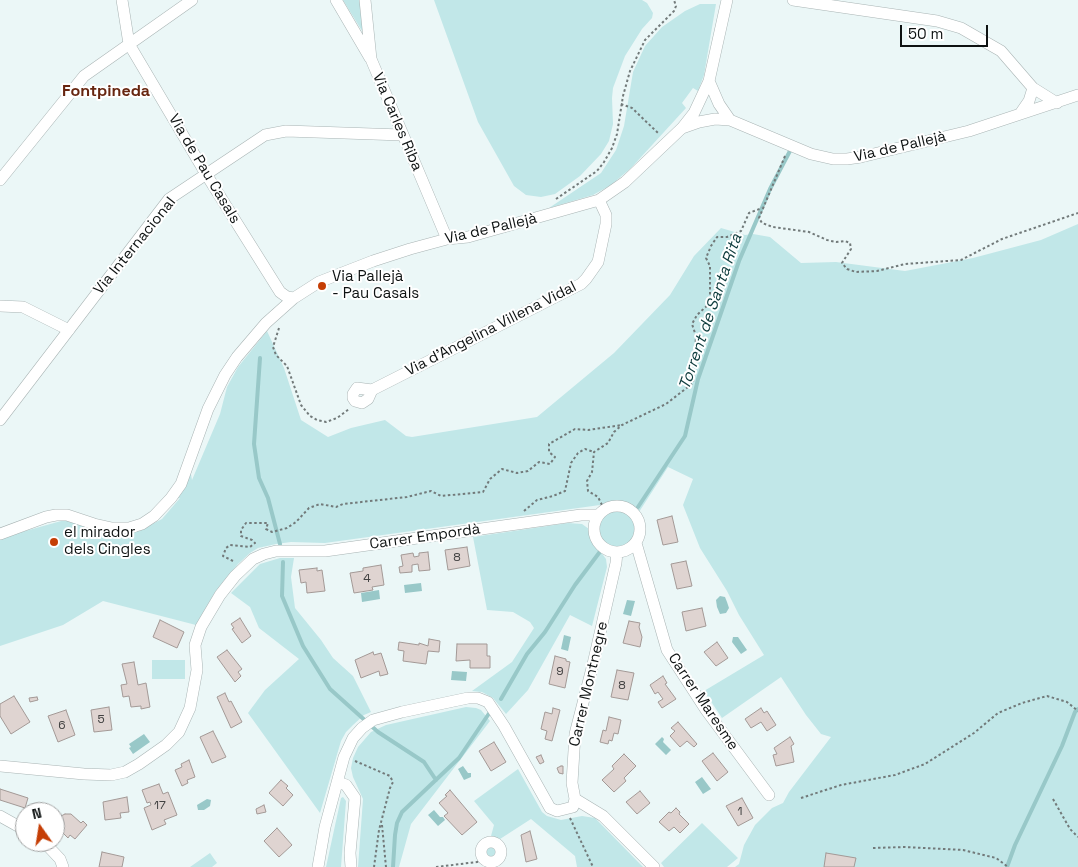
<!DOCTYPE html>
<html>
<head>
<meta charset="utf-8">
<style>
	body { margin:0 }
	#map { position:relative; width:1078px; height:867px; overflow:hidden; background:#ebf7f7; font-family:"Space Grotesk",sans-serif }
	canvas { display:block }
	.north { position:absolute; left:15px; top:802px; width:50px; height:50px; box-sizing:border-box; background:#fff; border:1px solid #9fa0a0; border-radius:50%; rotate:347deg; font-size:14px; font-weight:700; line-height:20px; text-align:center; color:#0e1212 }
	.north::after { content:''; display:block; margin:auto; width:18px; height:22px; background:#c53e05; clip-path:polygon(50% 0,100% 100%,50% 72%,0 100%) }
	.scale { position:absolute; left:900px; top:25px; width:88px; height:22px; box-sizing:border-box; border:2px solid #0e1212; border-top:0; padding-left:6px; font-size:15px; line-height:18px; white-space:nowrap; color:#0e1212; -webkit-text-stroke:4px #fff; paint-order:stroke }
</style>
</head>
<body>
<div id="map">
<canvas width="1078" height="867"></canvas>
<div class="north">N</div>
<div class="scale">50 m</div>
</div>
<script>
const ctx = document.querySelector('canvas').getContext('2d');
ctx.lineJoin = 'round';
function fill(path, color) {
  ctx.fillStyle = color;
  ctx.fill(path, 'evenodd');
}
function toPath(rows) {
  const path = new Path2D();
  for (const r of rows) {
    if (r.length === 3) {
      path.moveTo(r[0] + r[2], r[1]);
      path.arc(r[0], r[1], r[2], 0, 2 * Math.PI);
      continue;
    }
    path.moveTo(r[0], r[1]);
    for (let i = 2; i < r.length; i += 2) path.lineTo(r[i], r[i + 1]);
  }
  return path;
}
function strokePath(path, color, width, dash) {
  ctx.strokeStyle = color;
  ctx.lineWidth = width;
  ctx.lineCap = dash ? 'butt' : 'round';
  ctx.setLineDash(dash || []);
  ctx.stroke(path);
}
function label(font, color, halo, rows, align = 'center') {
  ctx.font = font + ' "Space Grotesk",sans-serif';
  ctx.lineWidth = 4;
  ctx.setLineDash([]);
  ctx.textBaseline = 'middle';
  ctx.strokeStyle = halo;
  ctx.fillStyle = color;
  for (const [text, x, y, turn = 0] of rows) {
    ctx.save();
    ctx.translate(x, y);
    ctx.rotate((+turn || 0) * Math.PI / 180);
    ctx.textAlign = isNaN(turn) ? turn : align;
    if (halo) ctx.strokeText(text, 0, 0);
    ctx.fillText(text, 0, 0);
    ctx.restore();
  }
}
fill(toPath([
	[343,0,361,0,364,29,362,31],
	[434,0,642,0,647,3,653,13,652,18,642,29,625,56,613,88,612,98,613,124,609,141,601,154,580,176,555,194,541,197,526,195,514,186,478,122],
	[700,4,716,4,704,75,698,91,693,88,682,103,686,108,631,168,611,185,593,195,549,208,601,173,616,150,624,126,633,72,645,46,662,27,685,11],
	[1078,224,1078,867,735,867,739,864,744,845,755,825,772,808,783,803,789,792,831,737,821,734,806,715,781,677,722,718,704,691,764,655,739,615,727,591,700,548,683,505,693,479,668,467,639,512,636,508,631,504,616,501,600,505,325,543,291,542,276,544,258,548,250,553,238,564,215,592,196,625,103,601,63,625,0,646,0,538,72,518,117,536,139,531,162,519,180,498,175,499,190,469,192,480,220,414,227,387,238,367,267,331,284,368,301,420,328,437,351,428,385,420,406,436,412,437,537,417,614,353,670,295,694,256,721,228,745,235,753,234,770,237,801,263,836,262,905,271,973,258,1041,240],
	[618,529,19],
	[568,523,582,524,589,529,594,543,606,559,607,567,592,626,570,615,528,690,506,714,493,698,482,692,472,691,512,662,534,628,530,622,513,612,487,610,473,537],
	[280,558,294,558,291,577,295,608,321,640,333,658,353,676,371,712,364,715,353,725,346,732,341,741,320,813,248,713,265,690,299,659,259,628,250,607,231,593,260,564],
	[152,660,185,660,185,679,152,679],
	[466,707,476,708,481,710,490,721,411,824,399,867,358,867,363,799,353,777,351,768,353,758,358,747,371,732,386,725],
	[518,769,542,812,547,816,561,820,582,816,595,818,643,867,577,867,575,856,531,819,500,839,491,836,494,825,474,801],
	[343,797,346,801,341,867,326,867,341,798],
	[702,823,738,858,727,867,664,867,661,863],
	[491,852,7],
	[210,853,217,863,212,867,190,867]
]), '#c1e7e8');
fill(toPath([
	[421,583,422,591,405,593,404,585],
	[379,590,380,599,362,602,361,593],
	[720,596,725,597,727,602,729,608,726,613,720,614,717,607,716,600],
	[627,600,635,601,631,616,623,614],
	[564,635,571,637,568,651,561,649],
	[733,637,738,637,747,650,741,654,732,642],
	[452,671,467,672,466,681,451,680],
	[144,734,150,742,133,754,129,748,131,747,129,744],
	[662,737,664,739,663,742,671,750,666,755,655,744],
	[463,766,468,773,471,773,471,777,464,780,458,769],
	[702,777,711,789,703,794,695,782],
	[207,799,211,800,210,806,204,810,198,810,197,805],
	[434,810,440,817,443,817,445,820,438,826,428,815]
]), '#98c8c8');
strokePath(toPath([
	[260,358,254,444,259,478,268,498,280,544],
	[638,507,685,436,698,379,739,261,770,189,791,149],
	[283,562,282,596,303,646,330,689,378,732,424,762,436,780],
	[501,699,527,654,545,632,575,585,602,549],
	[393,867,395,835,397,823,402,812,459,758,490,712],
	[1007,867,1015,845,1062,746,1075,712,1078,709]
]), '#98c8c8', 4);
const building = toPath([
	[672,516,678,542,663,545,657,520,672,516],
	[467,547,470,566,448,570,445,550,467,547],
	[428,552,430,570,419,571,418,564,412,565,412,572,400,573,399,567,403,566,401,555,413,553,414,557,419,556,419,553,428,552],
	[686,561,692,586,677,589,671,564,686,561],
	[381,565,384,585,372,587,373,590,354,593,350,573,363,571,363,568,381,565],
	[317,568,317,571,322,570,325,591,307,593,306,582,301,583,299,570,317,568],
	[702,608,706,626,686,631,682,612,702,608],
	[240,618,251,636,242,643,232,629,234,628,231,624,240,618],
	[160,620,184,632,177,648,153,637,160,620],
	[629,621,640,623,639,627,642,637,640,647,623,643,629,621],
	[429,639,440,641,439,652,428,651,426,664,403,661,404,651,398,650,399,642,419,645,419,643,428,646,429,639],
	[717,642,728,658,716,666,704,652,717,642],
	[457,644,487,644,487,656,490,656,490,668,470,668,470,660,456,661,457,644],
	[227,650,242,669,238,672,241,676,235,682,217,657,227,650],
	[373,652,374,655,381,653,388,674,380,676,379,671,361,678,355,660,373,652],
	[555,656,566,659,566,661,570,662,565,688,549,684,555,656],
	[134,662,138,685,146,683,150,707,141,709,141,706,131,707,129,696,123,697,121,685,127,684,122,664,134,662],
	[617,670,634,673,628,700,611,697,617,670],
	[663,676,667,683,665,684,676,699,662,708,658,702,663,699,658,692,655,694,650,685,663,676],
	[225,693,229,702,231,701,242,722,231,728,217,697,225,693],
	[14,696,30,722,11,734,0,716,0,704,14,696],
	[37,697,38,700,30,702,29,698,37,697],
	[109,707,112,730,94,732,91,710,109,707],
	[553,708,560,710,552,741,545,739,547,731,541,729,545,712,552,714,553,708],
	[761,708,764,713,767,711,776,725,767,731,761,722,751,728,745,719,761,708],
	[66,710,75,735,58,742,48,716,66,710],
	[609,717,621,720,618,734,614,733,612,741,609,740,608,744,600,742,603,730,606,731,609,717],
	[678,722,697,744,694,747,687,741,680,747,670,736,675,731,671,728,678,722],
	[213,731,226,757,212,763,200,737,213,731],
	[790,737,794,744,791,746,794,762,776,766,773,755,777,754,774,748,790,737],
	[494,742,506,762,491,771,479,751,494,742],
	[713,753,728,772,717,781,702,761,713,753],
	[624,754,636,766,624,778,626,781,614,792,602,780,614,769,612,766,624,754],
	[541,755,544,762,540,764,536,757,541,755],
	[189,760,195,777,187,780,188,783,182,786,175,770,182,767,181,764,189,760],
	[561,766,563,766,563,774,559,773,557,768,561,766],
	[281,780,288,786,286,788,293,795,283,806,269,793,281,780],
	[159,784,163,794,168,792,177,815,164,820,166,824,152,830,144,808,151,805,150,802,147,803,142,790,159,784],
	[0,789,28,798,25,808,0,800,0,789],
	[450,790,477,822,462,835,444,816,448,813,439,803,447,796,445,795,450,790],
	[640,791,650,803,637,814,626,802,640,791],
	[127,797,129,812,120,813,121,818,105,820,103,802,127,797],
	[742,798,753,818,738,826,726,806,742,798],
	[264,805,266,812,257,814,256,809,264,805],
	[676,808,680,812,679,814,689,824,680,833,674,827,669,831,659,822,669,812,671,813,676,808],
	[65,814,71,814,81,823,83,821,87,825,75,839,70,835,68,838,58,828,60,826,55,819,65,814],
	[277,828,292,845,279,857,264,841,277,828],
	[530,831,537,859,526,862,521,835,530,831],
	[102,852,124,857,122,867,99,867,102,852],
	[826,853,856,858,854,867,824,867,826,853]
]);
fill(building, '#dfd4d1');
strokePath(building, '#a39996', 1);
const minor = toPath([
	[122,0,129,44,206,174,280,292,287,297,294,298],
	[336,0,370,58],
	[365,0,371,59,447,239],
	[793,0,937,21,961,28,1001,51,1033,88,1057,103],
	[709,81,719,104,730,120],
	[1020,114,1029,101,1033,88],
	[683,127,694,113,709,81,727,0],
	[0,180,84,76,192,0],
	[0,306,23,307,69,330],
	[372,390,368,399,362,403,355,401,353,398,353,394,357,388,372,390,581,284,586,279,598,262,606,224,606,215,599,200],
	[0,420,169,199,265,135,286,131,402,135],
	[617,529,23],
	[0,534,46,517,56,515,67,515,94,524,112,528,129,528,142,524,154,516,171,498,181,484,208,409,225,375,237,357,266,323,294,298,319,282,373,261,410,249,447,239,468,237,599,200,625,182,682,128,699,122,715,119,730,120,811,154,833,159,847,159,861,157,969,131,1078,95],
	[636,543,667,650,706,710,769,795],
	[0,766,84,774,111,775,125,772,139,764,166,745,179,732,190,708,197,670,195,645,201,627,220,595,235,576,253,559,264,554,276,551,325,551,581,515,598,515],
	[338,782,346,785,355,798,350,853,351,867],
	[575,799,603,816,654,867],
	[0,816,25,830],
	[491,852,10],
	[44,842,60,859,63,867],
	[318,867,325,827,344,757,353,738,362,728,373,720,402,712,468,698,478,698,488,702,504,726,550,808,557,811,573,807,575,799,572,783,575,734,593,664,616,563,617,552]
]);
strokePath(minor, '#a9b4b4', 12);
strokePath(toPath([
	[621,104,632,108,658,133],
	[785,156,759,218,762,223,773,227,809,232,827,240,836,242,845,241,850,243,851,249,842,263,847,269,856,272,877,271,905,264,961,260,1002,239,1078,213],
	[556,199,597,171,604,162,612,148,617,134,623,96,630,71,645,40,674,11,676,6,674,0],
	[279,328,273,347,276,355,287,366,301,405,310,416,317,420,326,422,337,418,349,409],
	[602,505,598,497,588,491,587,481,592,472,594,452,608,443,614,432,622,425,666,404,693,383,696,336,692,324,697,315,710,303,710,266,706,258,711,246,717,237,727,237,741,231,749,213,762,208],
	[524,511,537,500,553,496,565,491,571,463,578,453,585,449,594,452],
	[233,561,223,556,226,548,230,545,250,547,255,543,252,540,241,536,241,530,246,523,268,523,266,529,272,532,287,528,296,522,309,508,320,504,336,507,343,504,407,497,431,491,441,496,483,492,490,479,502,469,517,473,528,471,539,462,550,464,555,457,549,452,549,444,575,429,588,430,622,425],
	[355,761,390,776,393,782,390,788,379,830,374,867],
	[801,798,841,785,895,775,925,764,974,733,998,713,1022,703,1047,696,1067,702,1078,711],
	[1053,799,1070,829,1078,837],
	[570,818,593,867],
	[382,825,386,867],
	[873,848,905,847,963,850,996,858,1008,867],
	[436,867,485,861]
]), '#727a7a', 2, [2.5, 2.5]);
strokePath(minor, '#fff', 11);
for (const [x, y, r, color] of [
	[322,286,5,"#c53e05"],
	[54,542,5,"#c53e05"]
]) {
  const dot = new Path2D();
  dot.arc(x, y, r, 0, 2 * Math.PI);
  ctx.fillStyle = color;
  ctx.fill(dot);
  strokePath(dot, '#fff', 2);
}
label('12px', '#424242', null, [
	["8",457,558],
	["4",367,579],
	["9",560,672],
	["8",622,686],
	["5",101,720],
	["6",62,726],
	["17",160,806],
	["1",740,812]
]);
label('15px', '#0e1212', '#fff', [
	["Via Carles Riba",397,122,67],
	["Via de Pallejà",900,147,-13],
	["Via de Pau Casals",204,169,59],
	["Via de Pallejà",491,229,-13],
	["Via Internacional",135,246,-51],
	["Via d'Angelina Villena Vidal",491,329,-27],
	["Carrer Empordà",425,537,-8],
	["Carrer Montnegre",589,684,-77],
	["Carrer Maresme",703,702,56]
]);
label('15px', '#0e1212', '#fff', [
	["Via Pallejà",332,277],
	["- Pau Casals",332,294],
	["el mirador",64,533],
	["dels Cingles",64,550]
], 'left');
label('bold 16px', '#672610', '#fff', [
	["Fontpineda",106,92]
]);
label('italic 16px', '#0d3b3c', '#fff', [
	["Torrent de Santa Rita",711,312,-71]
]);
</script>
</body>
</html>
